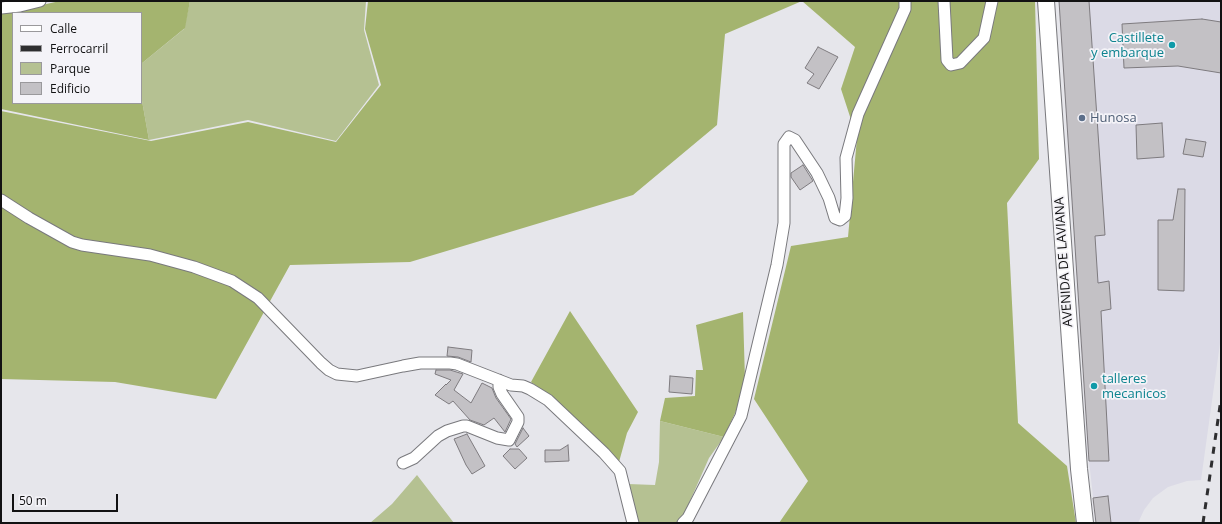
<!DOCTYPE html>
<html>
<head>
<meta charset="utf-8">
<style>
	body { margin:0 }
	#map { position:relative; width:1222px; height:524px; overflow:hidden; background:#e6e6eb; font-family:"Open Sans",sans-serif }
	canvas { display:block }
	.frame { position:absolute; inset:0; border:2px solid #121213; pointer-events:none }
	.legend { position:absolute; left:12px; top:12px; width:130px; height:92px; box-sizing:border-box; background:#f4f3f8; border:1px solid #9a999c; margin:0; padding:5px 7px; list-style:none; font-size:12px; color:#121213 }
	.legend li { display:flex; align-items:center; gap:8px; height:20px }
	.legend b { width:20px; border:1px solid #9a999c }
	.scale { position:absolute; left:12px; top:494px; width:106px; height:18px; box-sizing:border-box; border:2px solid #121213; border-top:0; padding-left:5px; font-size:12px; line-height:14px; white-space:nowrap; color:#121213; -webkit-text-stroke:3px #f4f3f8; paint-order:stroke }
</style>
</head>
<body>
<div id="map">
<canvas width="1222" height="524"></canvas>
<div class="frame"></div>
<ul class="legend">
<li><b style="height:5px;background:#fff"></b>Calle</li>
<li><b style="height:5px;background:#2e2e30"></b>Ferrocarril</li>
<li><b style="height:11px;background:#b5c192"></b>Parque</li>
<li><b style="height:11px;background:#c3c1c5"></b>Edificio</li>
</ul>
<div class="scale">50 m</div>
</div>
<script>
const ctx = document.querySelector('canvas').getContext('2d');
ctx.lineJoin = 'round';
function fill(path, color) {
  ctx.fillStyle = color;
  ctx.fill(path, 'evenodd');
}
function toPath(rows) {
  const path = new Path2D();
  for (const r of rows) {
    path.moveTo(r[0], r[1]);
    for (let i = 2; i < r.length; i += 2) path.lineTo(r[i], r[i + 1]);
  }
  return path;
}
function strokePath(path, color, width, dash) {
  ctx.strokeStyle = color;
  ctx.lineWidth = width;
  ctx.lineCap = dash ? 'butt' : 'round';
  ctx.setLineDash(dash || []);
  ctx.stroke(path);
}
function label(font, color, halo, rows, align = 'center') {
  ctx.font = font + ' "Open Sans",sans-serif';
  ctx.lineWidth = 3.5;
  ctx.setLineDash([]);
  ctx.textBaseline = 'middle';
  ctx.strokeStyle = halo;
  ctx.fillStyle = color;
  for (const [text, x, y, turn = 0] of rows) {
    ctx.save();
    ctx.translate(x, y);
    ctx.rotate((+turn || 0) * Math.PI / 180);
    ctx.textAlign = isNaN(turn) ? turn : align;
    if (halo) ctx.strokeText(text, 0, 0);
    ctx.fillText(text, 0, 0);
    ctx.restore();
  }
}
fill(toPath([
	[1059,1,1221,1,1221,336,1201,480,1187,481,1168,487,1153,498,1144,510,1138,523,1096,523,1089,461]
]), '#dbdae6');
fill(toPath([
	[190,1,366,1,364,30,379,85,336,141,248,120,149,140,141,95,141,64,184,29],
	[660,421,724,437,709,458,682,519,677,523,639,523,628,484,655,485,659,462],
	[417,475,454,523,370,523,392,504]
]), '#b5c192');
fill(toPath([
	[60,1,190,1,185,28,141,64,141,13,13,13,13,103,141,103,141,95,149,140,1,109,1,14],
	[368,1,1035,1,1039,159,1007,203,1018,423,1067,466,1076,523,779,523,808,481,754,399,791,246,848,237,857,138,841,89,855,47,802,1,725,34,717,125,633,195,410,262,290,265,216,399,115,382,1,379,1,111,151,141,248,122,336,142,381,85,365,29],
	[570,311,638,412,627,433,619,462,549,395,531,382],
	[743,312,745,380,736,411,724,437,660,421,665,398,695,396,696,370,703,370,696,325]
]), '#a4b46f');
const building = toPath([
	[1059,1,1089,1,1105,235,1095,236,1098,283,1109,281,1111,309,1101,311,1109,461,1089,461,1059,1],
	[1202,19,1221,22,1221,73,1178,66,1124,68,1122,24,1202,19],
	[818,47,838,57,819,89,807,83,814,74,805,68,818,47],
	[1162,123,1164,157,1137,159,1136,125,1162,123],
	[1186,139,1206,142,1203,157,1183,154,1186,139],
	[803,165,813,181,800,190,791,177,791,173,803,165],
	[1178,189,1185,189,1184,291,1158,290,1158,220,1173,220,1178,189],
	[448,347,472,350,471,362,458,357,447,356,448,347],
	[436,370,450,370,463,374,454,390,471,403,482,383,492,388,496,398,511,419,505,432,494,418,484,425,470,420,453,401,449,404,435,395,446,384,446,385,451,380,435,374,436,370],
	[670,376,693,378,692,394,669,392,670,376],
	[523,428,529,436,517,447,515,444,523,428],
	[467,434,485,466,472,474,466,465,454,439,467,434],
	[568,445,569,461,545,462,545,450,560,450,568,445],
	[510,449,519,449,527,458,515,469,503,456,510,449],
	[1108,496,1111,523,1096,523,1093,498,1108,496]
]);
fill(building, '#c3c1c5');
strokePath(building, '#7e7b7f', 1);
const street = toPath([
	[944,1,947,60,951,65,960,63,984,38,992,1],
	[1,8,20,6,40,1],
	[1,200,29,218,72,242,82,245,150,255,194,267,232,281,258,298,321,363,329,370,337,374,357,376,403,366,420,363,450,363,457,364,511,385,523,386,530,389,548,400,604,453,620,471,633,523],
	[403,463,414,458,438,436,447,431,463,426,467,426,497,438,509,440,518,422,518,417,502,394,499,387,499,380],
	[683,523,688,518,741,416,777,265,784,223,784,144,789,137,795,140,817,173,829,198,835,218,840,220,845,216,847,198,846,158,858,114,905,9,905,1]
]);
const secondary = toPath([
	[1046,1,1079,469,1085,523]
]);
strokePath(street, '#79797d', 13);
strokePath(secondary, '#79797d', 18);
strokePath(street, '#fff', 11);
strokePath(secondary, '#fff', 16);
strokePath(toPath([
	[1203,523,1221,399]
]), '#2e2e30', 3, [7, 7]);
for (const [x, y, r, color] of [
	[1172,45,4,"#0f9aa8"],
	[1082,118,4,"#5c6f8a"],
	[1094,386,4,"#0f9aa8"]
]) {
  const dot = new Path2D();
  dot.arc(x, y, r, 0, 2 * Math.PI);
  ctx.fillStyle = color;
  ctx.fill(dot);
  strokePath(dot, '#f4f3f8', 1.5);
}
label('13px', '#0d838f', '#f4f3f8', [
	["Castillete",1164,38],
	["y embarque",1164,53],
	["talleres",1102,379,"left"],
	["mecanicos",1102,394,"left"]
], 'right');
label('13px', '#4e5e75', '#f4f3f8', [
	["Hunosa",1090,118]
], 'left');
label('13px', '#121213', '#f4f3f8', [
	["AVENIDA DE LAVIANA",1064,262,-94]
]);
</script>
</body>
</html>
